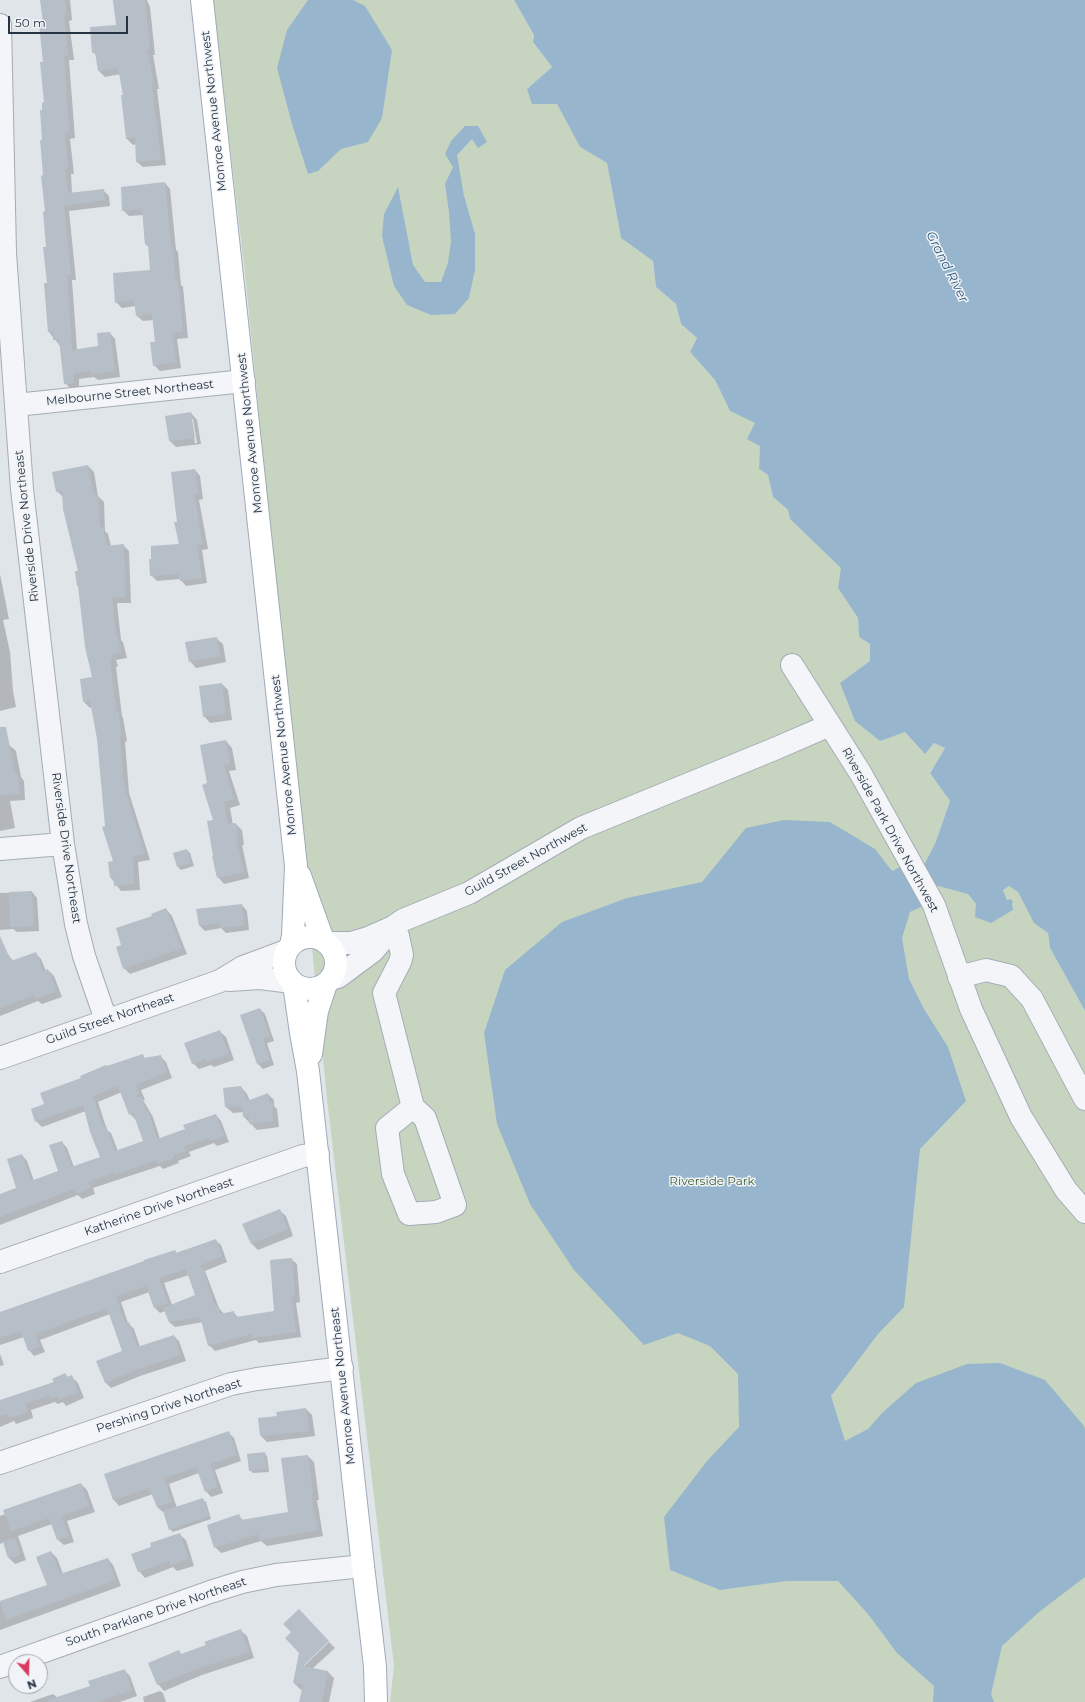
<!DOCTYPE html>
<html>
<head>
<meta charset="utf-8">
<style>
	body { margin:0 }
	#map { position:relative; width:1085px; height:1702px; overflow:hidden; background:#e0e5ea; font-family:Montserrat,sans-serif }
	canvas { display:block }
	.north { position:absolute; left:8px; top:1654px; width:40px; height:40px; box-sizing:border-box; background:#f0f3f7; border:1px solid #a0a7af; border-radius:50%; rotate:160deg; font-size:11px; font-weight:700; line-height:16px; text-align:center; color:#273443 }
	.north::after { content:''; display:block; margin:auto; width:14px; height:18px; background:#da3a60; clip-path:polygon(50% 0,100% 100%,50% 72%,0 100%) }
	.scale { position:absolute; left:8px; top:16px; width:120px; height:18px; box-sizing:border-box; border:2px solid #273443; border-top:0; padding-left:5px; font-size:12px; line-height:14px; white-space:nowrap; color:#273443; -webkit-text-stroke:3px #f0f3f7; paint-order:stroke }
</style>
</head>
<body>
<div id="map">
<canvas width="1085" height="1702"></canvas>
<div class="north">N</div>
<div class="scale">50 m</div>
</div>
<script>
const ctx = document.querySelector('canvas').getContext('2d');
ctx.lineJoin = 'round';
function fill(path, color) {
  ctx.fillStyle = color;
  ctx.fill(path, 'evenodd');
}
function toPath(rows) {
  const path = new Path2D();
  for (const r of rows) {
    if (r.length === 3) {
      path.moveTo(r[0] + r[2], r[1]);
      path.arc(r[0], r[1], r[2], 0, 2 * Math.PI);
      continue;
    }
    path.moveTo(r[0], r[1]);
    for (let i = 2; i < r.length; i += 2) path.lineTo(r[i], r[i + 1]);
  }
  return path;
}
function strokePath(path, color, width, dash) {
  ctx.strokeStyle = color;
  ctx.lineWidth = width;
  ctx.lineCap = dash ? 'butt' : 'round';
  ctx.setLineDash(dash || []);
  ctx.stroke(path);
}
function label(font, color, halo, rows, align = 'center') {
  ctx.font = font + ' Montserrat,sans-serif';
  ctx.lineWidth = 3;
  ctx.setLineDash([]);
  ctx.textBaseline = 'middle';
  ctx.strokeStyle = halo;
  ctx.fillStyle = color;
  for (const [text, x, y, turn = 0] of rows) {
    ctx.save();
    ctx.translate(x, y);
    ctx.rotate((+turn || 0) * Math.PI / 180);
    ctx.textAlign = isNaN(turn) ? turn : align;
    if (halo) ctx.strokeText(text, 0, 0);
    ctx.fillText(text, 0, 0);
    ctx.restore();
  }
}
fill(toPath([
	[213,0,514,0,534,35,533,42,552,67,527,89,557,104,580,147,607,163,621,238,653,261,656,287,676,304,681,324,697,338,690,352,715,380,730,411,756,423,761,445,759,469,768,475,773,497,788,510,790,519,842,568,838,588,858,618,859,637,870,644,870,661,905,732,925,753,934,743,945,748,930,772,950,801,935,844,976,904,1007,900,1003,890,1009,885,1018,892,1034,922,1048,933,1050,948,1085,1011,1085,1702,390,1702,394,1666,327,1099,246,283]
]), '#c7d5c0');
fill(toPath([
	[308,0,353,0,365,6,392,50,382,118,368,142,341,149,318,171,308,174,292,124,277,68,287,30],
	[514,0,1085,0,1085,1011,1050,948,1048,933,1034,923,1018,892,1009,886,1003,890,1007,900,1011,899,1013,902,1012,904,1013,910,991,923,975,917,976,904,968,894,935,885,918,897,923,906,910,912,902,938,909,979,924,1009,948,1047,966,1101,920,1149,904,1307,878,1334,831,1396,845,1441,868,1429,882,1413,916,1383,967,1364,1000,1363,1045,1380,1084,1426,1085,1430,1085,1577,1039,1612,1002,1646,991,1694,994,1702,933,1702,934,1686,897,1653,868,1614,838,1581,786,1581,720,1590,670,1570,664,1517,707,1461,739,1427,738,1374,710,1346,678,1333,644,1345,574,1270,530,1204,497,1124,484,1033,505,970,562,922,627,898,702,882,746,828,784,820,830,822,875,849,892,871,900,867,907,874,924,865,935,844,950,801,930,773,945,748,934,743,925,754,905,732,880,741,855,721,840,683,870,661,870,644,859,637,858,618,838,588,841,568,790,519,788,510,773,497,768,475,759,469,760,446,747,439,755,423,730,411,715,380,690,352,697,338,681,324,676,304,656,287,653,261,621,238,607,163,580,147,557,104,532,104,527,89,552,67,533,42,534,35],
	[465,126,478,126,487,142,478,148,472,139,457,155,464,196,475,234,475,270,469,298,455,314,431,315,407,305,394,286,382,236,384,214,398,187,413,265,425,282,441,282,448,263,451,241,449,212,445,184,453,167,445,154,451,141]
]), '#97b6cd');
fill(toPath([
	[41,0,70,0,72,20,69,21,74,60,69,60,75,138,70,139,74,174,71,174,72,193,103,190,109,196,110,206,69,211,76,280,72,280,77,350,100,347,110,333,115,339,120,377,98,380,94,377,79,379,79,388,71,389,65,383,60,346,49,332,43,141,44,111,46,103,45,24],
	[113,0,147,0,150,7,155,55,153,55,159,89,157,89,166,165,143,167,137,162,136,144,133,145,127,139,122,96,125,96,121,74,105,77,99,71,97,56,93,52,117,26],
	[165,183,170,189,176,250,178,252,181,285,183,287,188,338,177,339,181,368,160,371,154,365,156,343,154,320,143,321,137,316,136,306,122,308,116,302,151,271,149,247,145,244,143,215,129,216,123,210],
	[191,413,197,420,201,444,176,447,170,441,167,417],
	[191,419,193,419,197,443,195,443],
	[88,466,94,472,98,496,104,502,105,531,108,534,111,546,123,545,129,551,131,603,117,603,121,640,123,642,127,658,116,660,118,666,116,667,122,716,123,718,127,741,125,742,129,793,150,860,138,862,140,890,121,891,111,878,114,862,106,827,98,739,92,707,90,708,84,702,94,678,79,572,63,497,57,491],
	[195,470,200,476,203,499,199,500,208,549,202,550,207,583,186,586,180,579,157,581,151,575,180,545,178,522],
	[0,574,9,619,3,620,10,652,13,691,16,707,0,711],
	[216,638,223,644,226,662,196,668,190,661],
	[222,684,228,690,232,720,210,723,204,716],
	[226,741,232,748,236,770,229,771,240,805,230,808,233,825,236,824,242,830,244,845,242,845,249,878,224,884,218,877,214,857,214,821,208,784],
	[9,745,16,751,21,777,24,781,25,800,10,801,15,828,0,831,0,747],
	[187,850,190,853,194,866,181,870,178,867,174,853],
	[32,892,37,898,39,931,17,932,13,929,0,930,0,893],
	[242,905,247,911,249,930,226,933,221,928,205,931,200,926,197,909],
	[166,909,172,916,187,954,130,974,124,968,123,946],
	[7,953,14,962,35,953,41,959,46,971,48,970,54,976,62,997,42,1004,38,1001,0,1016,0,955],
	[260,1009,265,1014,274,1041,267,1043,274,1065,263,1069,258,1064,241,1016],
	[219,1031,226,1037,234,1060,214,1067,211,1065,199,1069,193,1063],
	[142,1055,146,1059,160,1056,166,1062,172,1078,141,1090,145,1100,143,1100,153,1117,160,1139,186,1130,216,1115,221,1121,229,1142,217,1146,214,1143,189,1152,191,1156,178,1161,179,1163,163,1169,160,1166,93,1188,95,1194,82,1199,78,1195,0,1225,0,1196,17,1189,22,1155,27,1161,34,1181,59,1171,62,1142,67,1148,74,1167,101,1158,86,1111,42,1127,36,1121,46,1104,83,1078,107,1067],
	[122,1092,130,1114,136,1120,144,1142,118,1151,111,1133,107,1130,98,1102],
	[241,1087,247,1094,250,1101,268,1094,274,1100,274,1106,277,1109,279,1127,257,1130,244,1117,244,1112,233,1113,226,1107],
	[279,1210,286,1216,293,1236,258,1250,252,1244,244,1224],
	[215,1240,221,1245,227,1262,205,1271,219,1308,224,1314,233,1312,239,1318,275,1312,291,1259,297,1264,300,1302,296,1303,301,1337,259,1343,256,1340,215,1351,209,1345,203,1322,175,1327,169,1322,165,1311,160,1313,154,1307,150,1292,121,1302,128,1323,134,1329,140,1347,174,1336,179,1341,186,1361,140,1376,111,1388,106,1383,123,1352,110,1314,40,1340,45,1352,34,1356,29,1350,24,1337,0,1345,0,1313,175,1251,177,1253],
	[189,1275,196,1296,172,1305,164,1283],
	[0,1354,4,1365,0,1366],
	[65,1374,69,1378,72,1377,78,1383,84,1398,66,1406,63,1402,58,1404,55,1402,31,1410,33,1418,16,1424,14,1421,0,1427,0,1401,55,1382],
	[306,1409,312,1415,315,1436,267,1442,261,1436,278,1417],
	[228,1432,234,1438,241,1461,215,1470,223,1493,211,1497,206,1491,199,1473,169,1484,177,1508,203,1500,206,1502,211,1519,173,1532,170,1529,164,1512,163,1512,157,1507,153,1494,119,1506,114,1500,105,1475],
	[264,1453,267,1456,269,1472,253,1473,250,1470],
	[308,1456,314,1462,319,1500,317,1500,323,1536,267,1546,261,1541,221,1553,215,1547,239,1516,244,1521,289,1513],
	[81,1484,87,1490,95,1512,67,1521,74,1542,64,1545,58,1540,52,1524,18,1536,26,1560,15,1564,9,1558,4,1542,0,1544,0,1516],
	[179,1534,186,1540,194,1566,177,1571,173,1567,145,1578,139,1571,152,1548],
	[51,1552,57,1558,63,1574,108,1559,113,1565,121,1586,0,1630,0,1602,48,1586],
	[299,1610,304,1666,329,1642,335,1648,312,1669,328,1672,334,1678,329,1702,300,1702,303,1690,300,1689,294,1683,300,1653,292,1632],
	[240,1630,247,1636,254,1658,202,1675,164,1691,158,1684,179,1651,182,1655,207,1646],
	[124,1670,130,1676,137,1696,120,1702,30,1702,53,1694,58,1698,91,1686],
	[160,1691,163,1693,166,1702,144,1702,143,1697]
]), '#0003');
fill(toPath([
	[40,0,65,0,67,15,64,15,68,55,64,55,69,132,65,133,68,168,65,169,68,193,104,189,105,200,64,206,71,274,67,275,72,350,98,346,97,333,110,332,115,371,91,375,91,371,73,373,74,383,64,384,59,340,53,340,53,332,48,332,44,283,47,283,43,247,46,247,43,212,45,211,41,176,43,175,40,140,42,140,40,110,42,110,42,103,44,102,40,62,43,62,39,24,43,23],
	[113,0,145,0,150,50,147,50,154,83,152,84,161,160,136,162,135,138,126,139,121,95,123,95,118,68,98,71,95,52,92,53,90,27,116,25],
	[165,182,171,245,172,245,176,281,178,280,183,332,172,333,176,362,153,366,150,342,155,342,152,314,136,316,134,300,115,303,113,273,150,270,148,244,145,244,142,209,122,211,121,187],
	[191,412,195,438,169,441,165,416],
	[88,465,94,495,98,495,100,527,103,527,107,546,124,544,125,597,112,598,116,636,117,635,122,652,111,655,112,660,110,661,116,711,118,711,122,736,120,736,124,786,145,854,133,856,134,884,114,886,114,878,110,878,108,862,113,861,102,827,105,826,97,739,90,701,83,702,80,679,92,677,85,647,78,586,77,586,75,571,78,571,63,509,62,491,56,492,52,472],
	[195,469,198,494,194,494,203,544,197,545,202,578,180,581,178,574,150,576,149,559,151,559,151,546,179,544,174,522,177,522,171,472],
	[217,637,220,656,189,662,185,642],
	[222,683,226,714,203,717,199,686],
	[0,727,6,727,15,774,18,774,20,794,0,795],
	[226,740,230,764,224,765,234,799,224,802,228,824,236,823,238,839,236,839,244,872,217,878,212,856,213,856,207,821,213,820,202,785,207,783,200,745],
	[187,849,191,863,177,867,173,853],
	[32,891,34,926,10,927,9,892],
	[242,904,244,925,220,928,219,923,199,926,196,909],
	[166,908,182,948,123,969,116,947,121,945,116,928,152,916,151,914],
	[0,936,11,961,36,952,43,971,48,969,57,991,35,999,34,995,0,1008],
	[260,1008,270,1036,263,1038,270,1060,257,1064,240,1015],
	[220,1030,229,1054,207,1062,205,1059,192,1064,184,1043],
	[143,1054,144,1058,161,1055,167,1072,136,1085,140,1094,136,1096,136,1097,141,1097,146,1111,148,1110,157,1139,185,1129,183,1125,216,1114,224,1136,210,1141,209,1138,184,1146,186,1151,174,1155,174,1158,157,1164,156,1160,114,1175,113,1173,88,1182,91,1188,76,1194,74,1189,0,1217,0,1194,16,1188,7,1159,22,1154,31,1181,58,1171,49,1145,62,1141,71,1167,100,1157,90,1132,83,1105,35,1122,31,1109,44,1104,40,1093,81,1078,80,1076,106,1065,107,1066],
	[118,1086,129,1115,133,1113,143,1141,115,1151,106,1126,103,1127,93,1096],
	[241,1086,247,1101,268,1093,269,1102,272,1102,273,1121,249,1124,249,1117,243,1117,242,1106,225,1107,223,1088],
	[280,1209,288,1229,251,1244,242,1224],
	[216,1239,222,1256,197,1267,202,1266,215,1306,218,1305,220,1314,234,1311,236,1317,274,1311,270,1260,292,1258,295,1297,291,1297,296,1332,252,1338,252,1334,208,1346,200,1317,169,1322,163,1308,195,1295,186,1269,159,1278,168,1303,154,1308,146,1286,116,1296,125,1323,129,1322,137,1347,174,1335,181,1355,135,1370,105,1383,96,1361,122,1351,107,1308,35,1334,40,1347,28,1351,21,1331,0,1338,0,1312,144,1261,144,1260,175,1250,176,1253],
	[65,1373,67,1377,72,1375,78,1392,59,1400,58,1396,51,1399,49,1395,25,1404,28,1412,9,1418,8,1414,0,1416,0,1400,54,1382,52,1379],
	[306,1408,309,1431,260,1436,258,1418,277,1416,276,1412],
	[229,1431,237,1455,210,1464,218,1487,205,1492,196,1467,164,1478,172,1502,157,1507,149,1488,113,1500,104,1474],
	[265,1452,267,1469,249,1471,247,1454],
	[308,1455,313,1494,311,1494,318,1530,260,1540,258,1534,214,1548,207,1525,239,1514,241,1520,288,1512,281,1458],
	[81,1483,89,1506,61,1516,69,1536,57,1540,49,1518,11,1531,3,1510],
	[203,1498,209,1516,169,1530,163,1511],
	[180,1533,189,1559,170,1566,169,1561,138,1572,131,1554,151,1547,150,1543],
	[15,1538,21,1555,8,1558,3,1542],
	[51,1551,60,1574,108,1558,116,1580,6,1620,0,1601,47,1585,36,1557],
	[299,1609,329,1641,303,1666,328,1671,322,1702,299,1702,303,1685,293,1683,299,1653,285,1638,291,1632,283,1624],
	[241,1629,249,1652,196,1669,157,1685,148,1663,179,1650,181,1654,206,1645,204,1642],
	[125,1669,132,1690,98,1702,49,1702,48,1700,90,1686,88,1681]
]), '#b6bec8');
const minor = toPath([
	[0,25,5,253,22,489,63,844,76,924,84,956,106,1020],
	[16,405,244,381],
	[792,665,861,774,934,905,971,1009,1021,1117,1066,1190,1085,1212],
	[0,849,63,844],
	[393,927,398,936,402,955,400,962,384,993,413,1107],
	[327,943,351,943,368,938,393,927,403,920,469,893,581,828,772,750,830,725],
	[959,977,986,970,1011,976,1032,999,1085,1099],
	[331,978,338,977,373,951,390,931],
	[229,980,260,978,292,982],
	[0,1058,220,981,243,967,286,951],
	[413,1107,425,1118,455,1205,436,1212,409,1214,393,1174,387,1128,413,1107],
	[0,1262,303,1156,318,1154],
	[0,1463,231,1384,257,1379,342,1368],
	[0,1667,210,1592,242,1582,276,1575,363,1566]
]);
const major = toPath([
	[202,0,296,866,293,936,291,945],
	[300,876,323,940],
	[310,963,26],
	[294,984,301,1033,308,1071,363,1566,371,1632,375,1667,376,1702],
	[311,1054,317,1011,326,984]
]);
strokePath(minor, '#a5acb5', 24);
strokePath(major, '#9eaab7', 24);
strokePath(minor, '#f3f5f8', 22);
strokePath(major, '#fff', 22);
label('12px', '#273443', '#f0f3f7', [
	["Monroe Avenue Northwest",214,111,-96],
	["Melbourne Street Northeast",130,393,-6],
	["Monroe Avenue Northwest",250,433,-96],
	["Riverside Drive Northeast",27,526,-96],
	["Monroe Avenue Northwest",284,755,-96],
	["Riverside Park Drive Northwest",890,830,61],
	["Riverside Drive Northeast",66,848,82],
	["Guild Street Northwest",526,860,-29],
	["Guild Street Northeast",110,1019,-19],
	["Katherine Drive Northeast",159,1207,-19],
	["Monroe Avenue Northeast",343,1386,-96],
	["Pershing Drive Northeast",169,1406,-18],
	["South Parklane Drive Northeast",156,1612,-19]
]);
label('12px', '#3f6033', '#f0f3f7', [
	["Riverside Park",712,1181]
]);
label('italic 13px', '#2d577b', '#f0f3f7', [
	["Grand River",947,267,63]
]);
</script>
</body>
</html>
